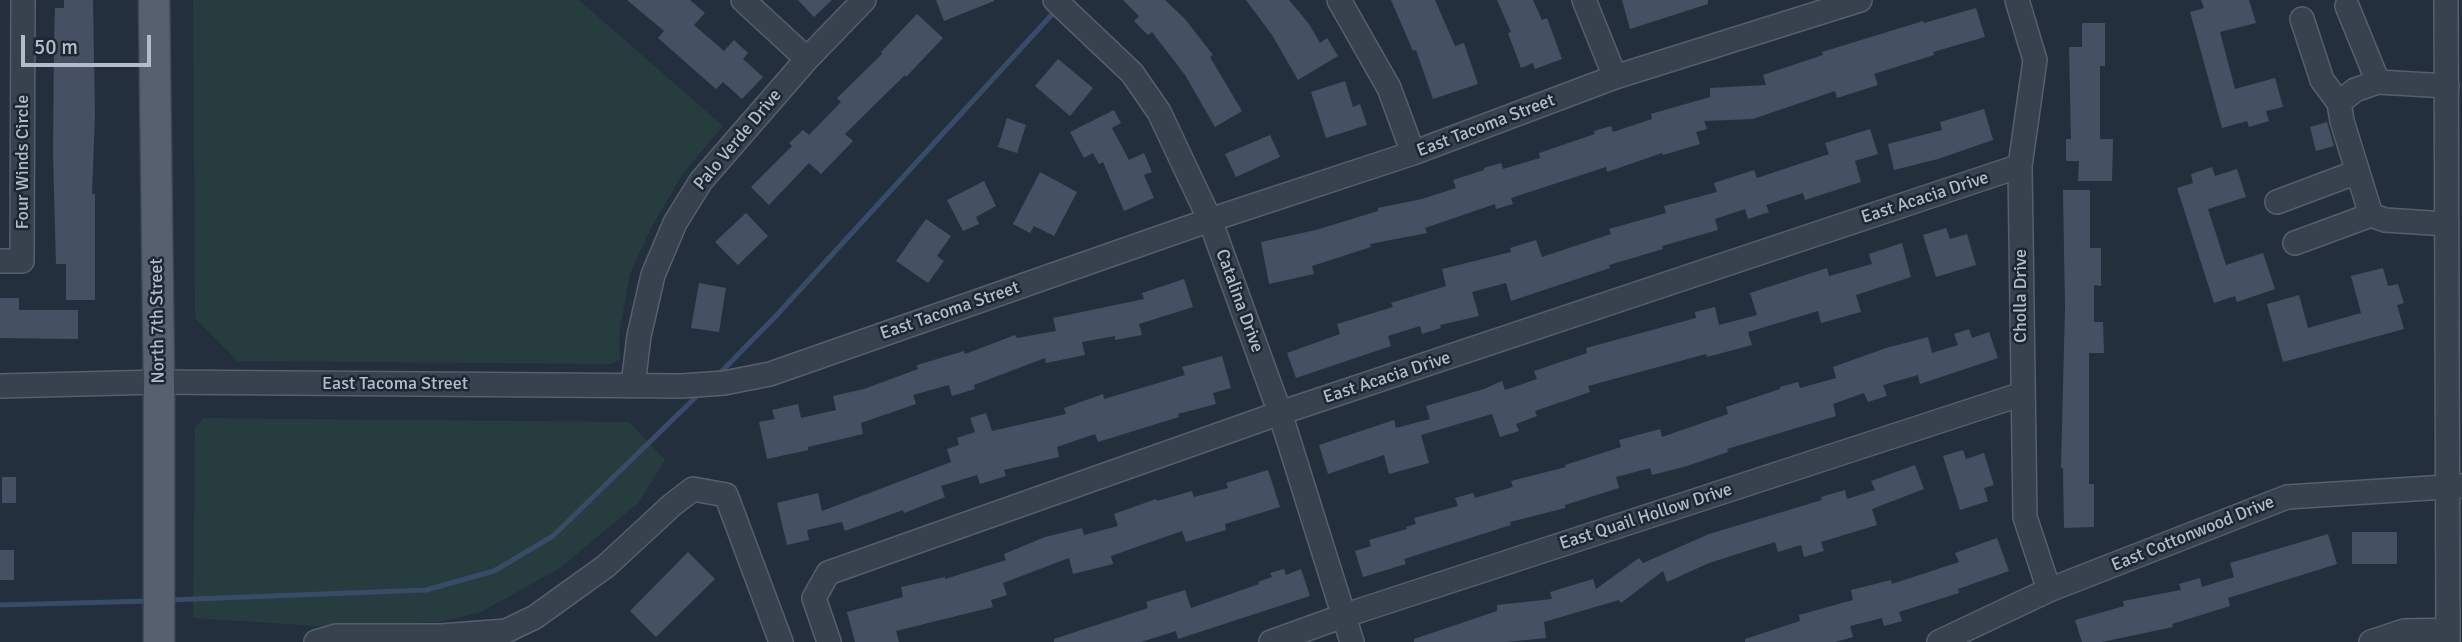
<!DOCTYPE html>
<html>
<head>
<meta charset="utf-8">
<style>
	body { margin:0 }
	#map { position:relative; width:2462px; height:642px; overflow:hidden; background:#242f3e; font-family:Signika,sans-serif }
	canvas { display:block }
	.scale { position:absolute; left:21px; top:35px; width:130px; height:32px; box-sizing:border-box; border:4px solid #b4bcc9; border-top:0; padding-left:9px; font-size:21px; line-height:24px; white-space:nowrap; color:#b4bcc9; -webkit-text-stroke:5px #1d2633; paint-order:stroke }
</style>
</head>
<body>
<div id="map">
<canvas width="2462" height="642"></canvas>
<div class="scale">50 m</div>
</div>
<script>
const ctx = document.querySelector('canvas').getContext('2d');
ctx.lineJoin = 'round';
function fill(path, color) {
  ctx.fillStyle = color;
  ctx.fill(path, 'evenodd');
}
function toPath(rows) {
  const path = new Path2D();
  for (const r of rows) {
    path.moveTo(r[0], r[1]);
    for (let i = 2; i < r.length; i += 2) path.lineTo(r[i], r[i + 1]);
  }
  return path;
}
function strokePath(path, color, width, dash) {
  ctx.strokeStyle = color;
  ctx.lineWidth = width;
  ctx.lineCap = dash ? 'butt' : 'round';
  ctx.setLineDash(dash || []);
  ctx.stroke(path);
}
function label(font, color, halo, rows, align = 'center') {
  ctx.font = font + ' Signika,sans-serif';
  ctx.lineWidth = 5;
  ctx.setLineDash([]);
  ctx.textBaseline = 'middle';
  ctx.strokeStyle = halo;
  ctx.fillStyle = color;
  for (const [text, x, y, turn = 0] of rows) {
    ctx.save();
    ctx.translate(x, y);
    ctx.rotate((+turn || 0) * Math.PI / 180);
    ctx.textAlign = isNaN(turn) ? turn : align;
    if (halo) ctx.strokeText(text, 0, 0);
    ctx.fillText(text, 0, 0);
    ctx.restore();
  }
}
fill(toPath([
	[193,0,579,0,723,126,682,175,651,228,630,274,619,335,620,359,612,364,237,361,195,318],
	[204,418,629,422,665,460,638,503,560,568,481,612,440,622,318,626,193,618,195,427]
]), '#263c3f');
strokePath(toPath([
	[717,376,774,318,1057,9],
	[168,600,426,590,494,571,553,536,700,393],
	[0,605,151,601]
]), '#394c67', 5);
fill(toPath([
	[64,0,93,0,95,116,92,194,95,194,95,300,66,300,66,264,56,264,53,154,54,46,55,8,64,8],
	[627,0,690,0,705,13,694,25,724,51,734,40,748,53,743,59,763,77,742,99,723,82,716,89,658,38,664,31],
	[798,0,832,0,814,17],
	[936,0,994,0,994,1,944,21],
	[1123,0,1165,0,1185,19,1213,55,1210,57,1242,111,1215,127,1185,75,1152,32,1148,35,1134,21,1139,16],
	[1246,0,1289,0,1309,24,1320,43,1327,38,1338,56,1298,80,1272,35],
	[1391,0,1435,0,1455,46,1464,43,1478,84,1433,99,1416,50,1413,51],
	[1497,0,1533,0,1542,20,1547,18,1562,59,1535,69,1533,63,1521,68,1508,33,1511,32],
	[1622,0,1708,0,1708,4,1630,29],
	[2201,0,2249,0,2256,23,2220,32,2235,89,2275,78,2283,107,2266,111,2269,121,2249,127,2247,121,2222,128,2190,12,2204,8],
	[1976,8,1985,37,1933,52,1934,55,1874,74,1878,85,1837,98,1835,91,1753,119,1704,121,1707,129,1696,132,1700,144,1663,155,1662,153,1607,172,1606,167,1511,198,1513,204,1496,209,1495,204,1425,228,1427,233,1370,244,1371,247,1312,266,1314,274,1269,284,1261,242,1316,230,1378,211,1378,208,1422,199,1456,188,1453,180,1484,170,1484,168,1501,163,1503,169,1540,158,1539,153,1595,134,1594,131,1611,126,1613,132,1652,119,1651,114,1710,97,1710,88,1766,85,1763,75,1823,55,1822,52,1923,21,1924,23],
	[917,14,943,38,906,77,905,75,845,134,853,141,821,174,809,163,769,205,751,187,792,146,789,143,803,130,809,135,841,102,837,98,882,54,881,52],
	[2082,23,2105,23,2105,66,2100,66,2100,139,2113,139,2112,181,2078,181,2079,161,2066,161,2066,139,2071,139,2069,47,2082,47],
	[1058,59,1093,88,1070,116,1035,86],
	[1345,81,1353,107,1360,104,1367,125,1326,138,1311,92],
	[1984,109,1993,140,1938,159,1894,170,1888,144,1942,130,1940,122],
	[1114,110,1121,123,1112,128,1129,160,1144,153,1152,172,1144,175,1154,198,1124,211,1103,162,1099,164,1093,153,1084,158,1070,132],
	[1007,118,1026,125,1017,153,998,147],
	[2327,122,2334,146,2316,151,2310,127],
	[1870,129,1878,154,1855,161,1861,182,1805,200,1803,193,1766,205,1769,212,1748,219,1745,209,1715,219,1718,230,1662,246,1663,249,1609,265,1610,268,1511,301,1506,283,1472,292,1479,316,1440,325,1441,328,1422,334,1420,326,1388,336,1391,346,1296,378,1287,353,1340,334,1337,324,1393,307,1391,303,1446,286,1442,269,1511,252,1510,248,1536,240,1542,257,1611,234,1609,229,1666,213,1664,206,1717,192,1714,183,1754,170,1757,178,1829,154,1825,143],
	[1270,135,1280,157,1236,177,1225,154],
	[2212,167,2215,176,2237,169,2246,197,2208,209,2226,265,2263,253,2275,289,2237,302,2235,296,2214,303,2177,188,2193,183,2191,174],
	[1040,172,1077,192,1054,236,1034,226,1030,233,1013,224],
	[984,181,996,206,976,217,979,224,963,231,947,200],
	[2063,190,2090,190,2090,248,2101,248,2101,286,2094,285,2094,322,2103,322,2104,353,2089,353,2089,484,2094,484,2094,527,2064,528,2063,468,2061,468,2065,308],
	[746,213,768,236,738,265,715,242],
	[926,219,951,236,937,256,944,261,928,283,896,261],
	[1946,228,1950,239,1967,234,1976,265,1936,277,1923,235],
	[1902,243,1911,277,1856,295,1861,312,1821,323,1818,311,1748,332,1752,345,1707,357,1706,354,1588,386,1590,392,1535,411,1537,416,1516,424,1519,431,1500,437,1492,414,1421,435,1429,463,1389,474,1384,455,1328,474,1319,445,1394,420,1396,428,1430,419,1426,406,1484,389,1502,381,1505,390,1537,379,1534,371,1587,353,1586,348,1696,318,1695,312,1715,307,1719,325,1757,315,1750,293,1827,268,1829,276,1872,264,1869,254],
	[2383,268,2388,286,2398,284,2404,303,2397,305,2404,329,2283,362,2267,304,2299,295,2308,328,2361,313,2351,276],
	[1184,279,1193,307,1139,324,1142,335,1115,340,1115,336,1082,342,1085,355,1046,363,1045,358,974,385,975,389,952,396,949,385,913,395,916,404,861,423,863,434,808,447,808,450,767,459,759,422,775,419,772,410,798,404,801,418,836,410,833,396,864,389,918,369,917,365,964,351,965,354,1015,335,1017,338,1056,331,1053,318,1144,299,1142,293],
	[699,283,726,288,719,332,691,328],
	[0,298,19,298,19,310,78,310,78,339,0,338],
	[1969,329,1972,338,1989,332,1998,358,1920,384,1918,375,1883,385,1887,396,1868,402,1864,393,1833,404,1836,416,1727,449,1728,452,1687,466,1652,475,1650,468,1616,477,1619,488,1565,505,1565,508,1510,522,1511,525,1404,559,1406,564,1363,577,1355,551,1371,546,1369,540,1407,529,1406,527,1416,524,1414,518,1458,506,1455,498,1473,493,1475,498,1513,487,1511,481,1566,467,1565,465,1621,447,1619,440,1660,429,1662,437,1728,414,1726,407,1780,389,1780,387,1798,382,1800,388,1836,378,1833,367,1886,348,1928,337,1932,353,1958,345,1954,334],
	[1222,356,1231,388,1213,393,1216,404,1178,414,1179,417,1098,442,1095,434,1057,447,1059,457,1004,470,1006,476,980,484,977,475,941,486,945,497,904,513,903,510,845,531,842,522,807,530,809,540,787,545,777,503,818,493,822,511,951,462,947,449,959,445,957,438,975,432,970,418,986,413,992,431,1066,414,1064,408,1103,394,1104,399,1185,375,1182,367],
	[1963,450,1966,459,1984,453,1994,485,1984,488,1988,501,1960,510,1943,456],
	[1915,465,1924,489,1872,509,1877,525,1821,542,1824,551,1804,557,1801,545,1778,552,1775,542,1709,563,1667,582,1663,571,1621,603,1619,600,1544,622,1546,638,1506,642,1414,642,1414,639,1497,611,1497,605,1552,599,1550,592,1593,579,1596,589,1639,558,1643,563,1709,534,1822,500,1821,497,1845,490,1847,499,1875,490,1871,481],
	[1268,470,1280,507,1225,524,1226,530,1186,542,1182,531,1111,556,1113,564,1073,574,1069,558,1003,583,1007,595,991,600,993,607,896,631,899,642,855,642,847,612,903,597,901,587,945,577,945,579,1006,560,1004,554,1045,537,1082,528,1084,535,1118,526,1114,514,1156,499,1157,501,1192,491,1194,497,1228,488,1226,483],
	[2,477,16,477,16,503,2,503],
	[2352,532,2397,532,2397,564,2352,564],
	[2328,534,2337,564,2228,598,2230,606,2172,624,2173,627,2102,642,2082,642,2075,620,2124,606,2123,601,2181,590,2179,584,2200,578,2202,587,2234,577,2230,563],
	[1997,538,2009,571,1958,589,1959,593,1899,612,1902,621,1884,626,1882,618,1850,626,1853,637,1835,642,1745,642,1745,639,1800,621,1799,615,1853,600,1851,590,1891,580,1892,584,1959,562,1955,553],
	[0,550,14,550,14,580,0,580],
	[688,552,715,579,656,637,630,611],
	[1284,569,1286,575,1301,569,1310,596,1178,639,1176,631,1141,642,1054,642,1054,639,1148,608,1146,602,1185,590,1191,608,1259,584,1258,582,1272,577,1270,573]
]), '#455162');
const minor = toPath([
	[743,0,807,59],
	[1055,0,1132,73,1159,112,1210,220,1280,413,1352,642],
	[1339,0,1389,88,1413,153],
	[1584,0,1615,77],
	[2017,0,2035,60,2020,166,2025,517,2049,590],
	[2446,0,2448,642],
	[2347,6,2378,82,2447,86],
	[2302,19,2322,80,2339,103],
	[2378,82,2355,90,2339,103,2342,121,2371,215,2385,220,2447,224],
	[2277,202,2357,172],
	[2295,243,2371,215],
	[0,261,22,261,23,0],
	[633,385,639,336,653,275,675,223,701,181,807,59,864,0],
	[0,386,159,382,681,386,724,383,770,374,1210,220,1413,153,1615,77,1860,0],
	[316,642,336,636,441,636,506,631,535,617,606,566,672,505,693,489,726,495,781,642],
	[829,642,814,598,828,573,1280,413,2020,166],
	[1271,642,1343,616,2022,394],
	[1939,642,2049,590,2287,497,2462,486],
	[2371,642,2404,631,2448,630]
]);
const major = toPath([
	[154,0,159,382,159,642]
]);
strokePath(minor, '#565f6c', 26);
strokePath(major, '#414a57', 33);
strokePath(minor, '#38414e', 23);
strokePath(major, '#56606e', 30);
label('18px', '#b4bcc9', '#1d2633', [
	["East Tacoma Street",1486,126,-21],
	["Palo Verde Drive",738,140,-50],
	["Four Winds Circle",23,162,-90],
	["East Acacia Drive",1925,198,-18],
	["Cholla Drive",2021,296,-90],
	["Catalina Drive",1239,301,70],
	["East Tacoma Street",950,311,-19],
	["North 7th Street",158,321,-91],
	["East Acacia Drive",1387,378,-18],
	["East Tacoma Street",395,384],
	["East Quail Hollow Drive",1646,517,-18],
	["East Cottonwood Drive",2193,534,-22]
]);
</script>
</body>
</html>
